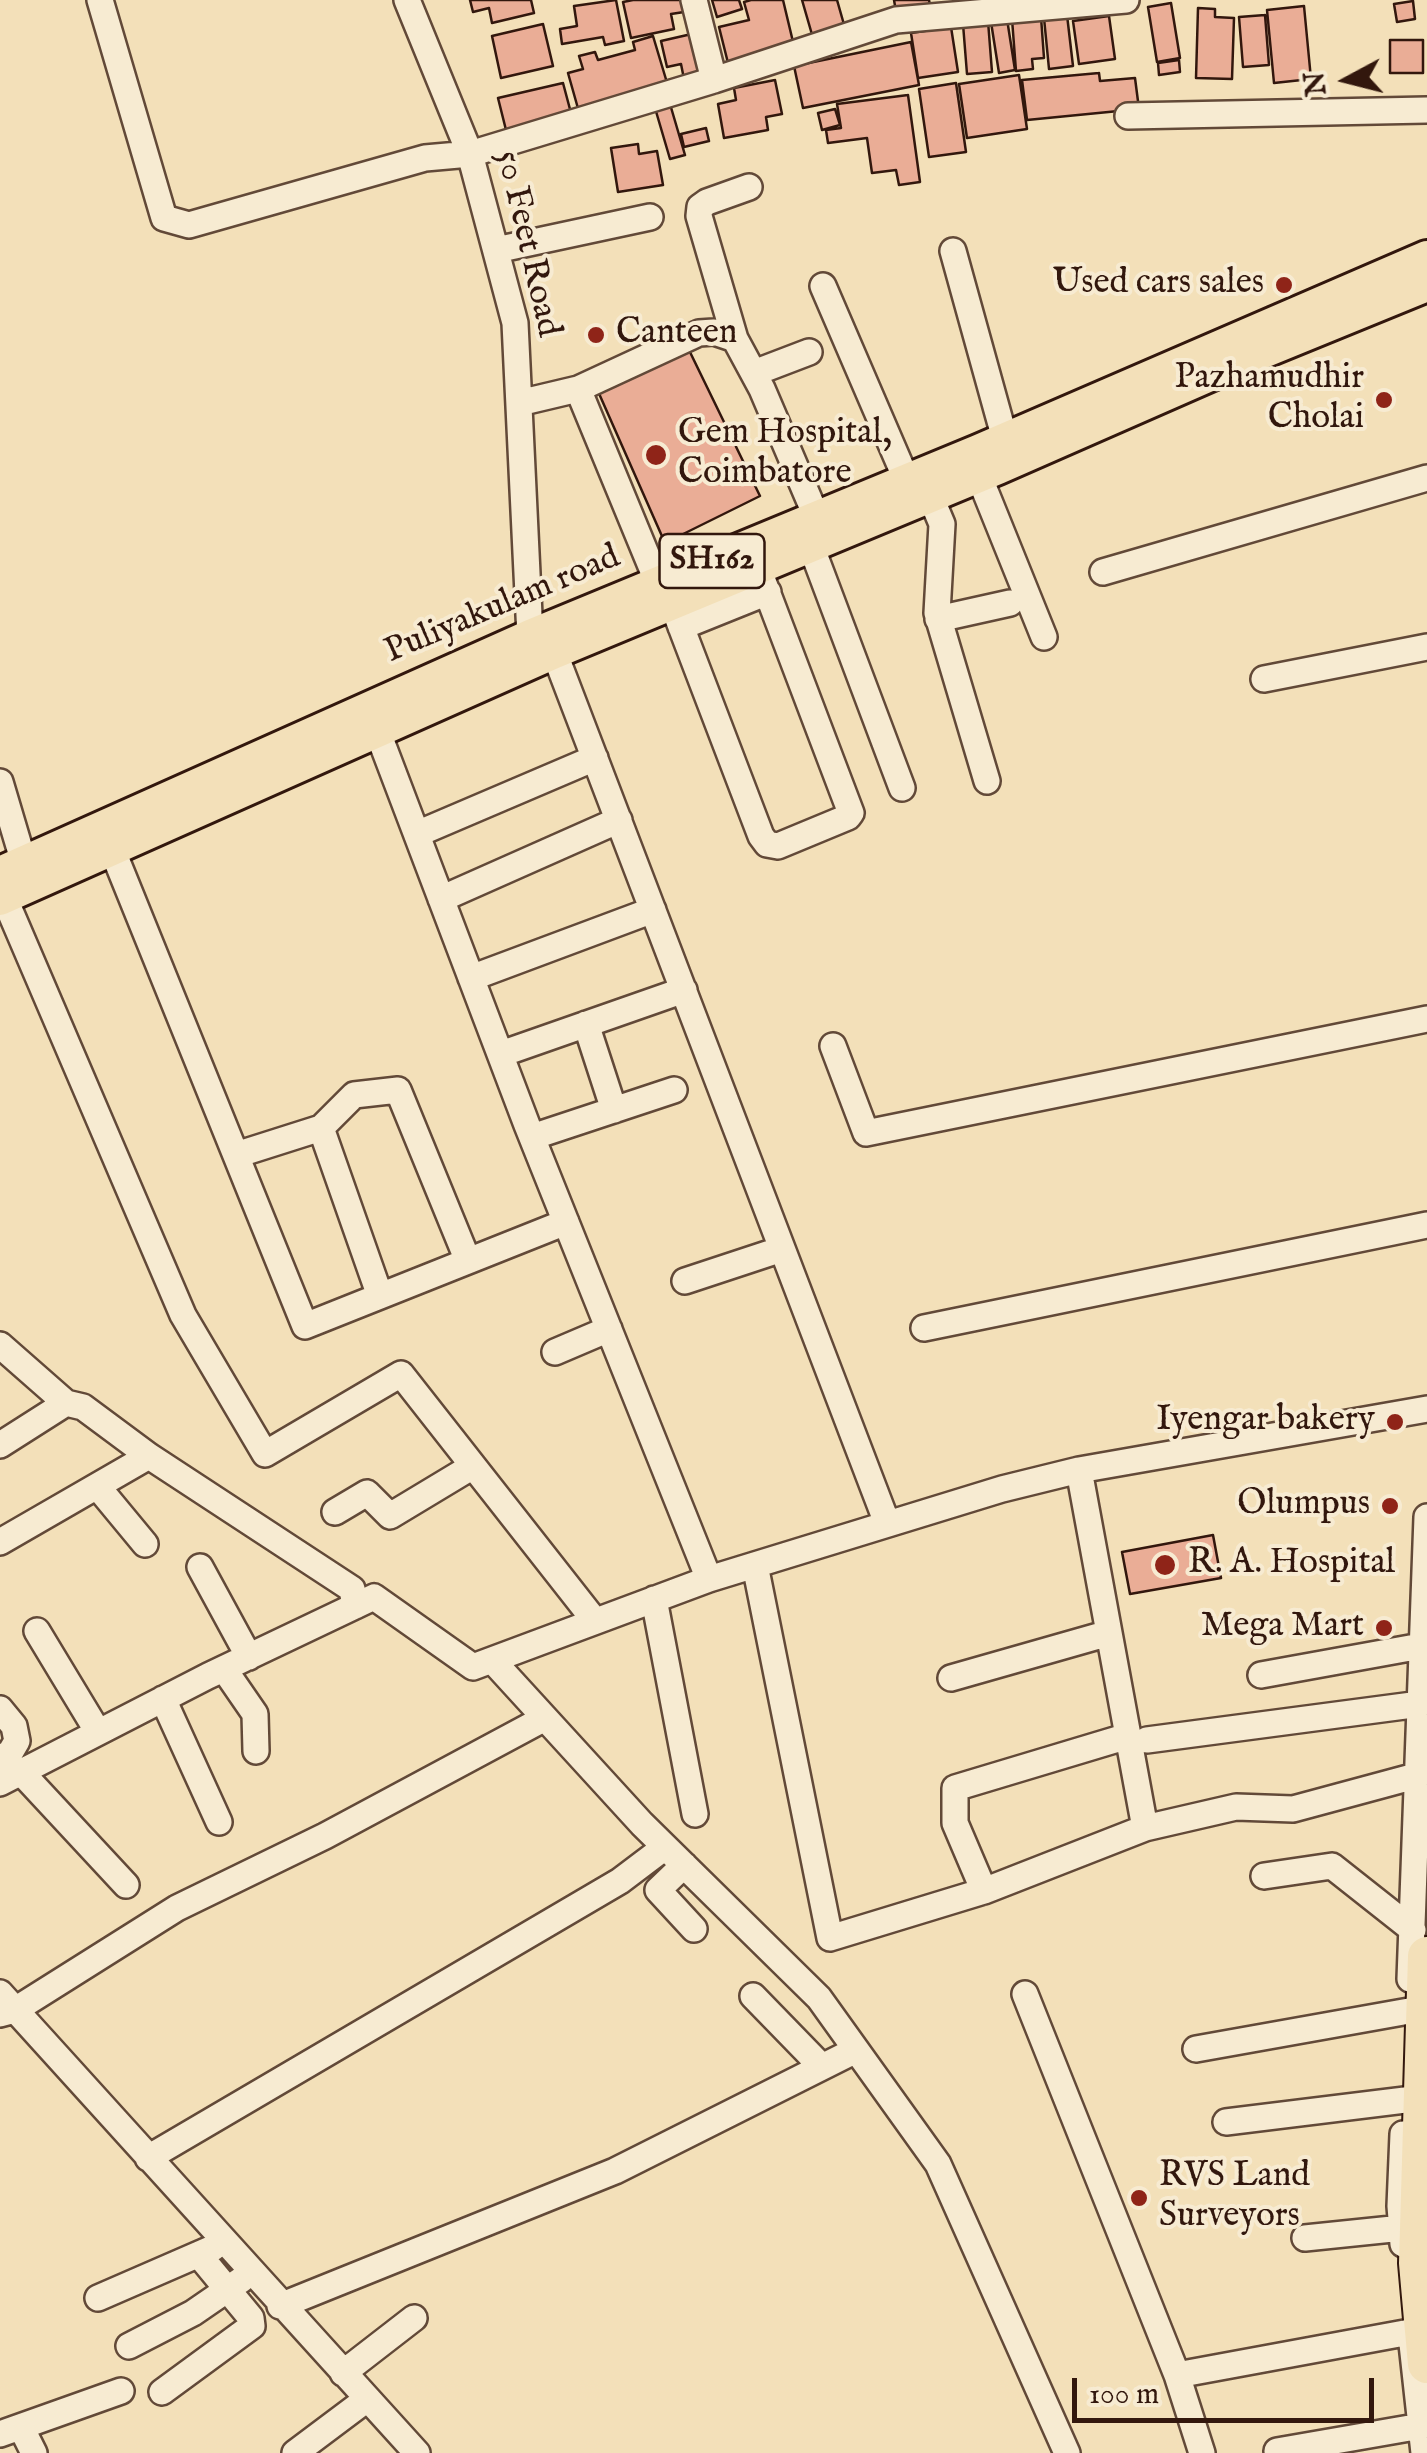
<!DOCTYPE html>
<html>
<head>
<meta charset="utf-8">
<style>
	body { margin:0 }
	#map { position:relative; width:1427px; height:2453px; overflow:hidden; background:#f3e0b9; font-family:"IM FELL English",serif }
	canvas { display:block }
	.north { position:absolute; left:1297px; top:30px; width:100px; height:100px; -webkit-text-stroke:8px #f7ebd2; paint-order:stroke; rotate:263deg; font-size:28px; font-weight:700; line-height:40px; text-align:center; color:#32170d }
	.north::after { content:''; display:block; margin:auto; width:35px; height:45px; background:#32170d; clip-path:polygon(50% 0,100% 100%,50% 72%,0 100%) }
	.scale { position:absolute; left:1072px; top:2378px; width:302px; height:45px; box-sizing:border-box; border:5px solid #32170d; border-top:0; padding-left:12px; font-size:30px; line-height:35px; white-space:nowrap; color:#32170d; -webkit-text-stroke:8px #f7ebd2; paint-order:stroke }
</style>
</head>
<body>
<div id="map">
<canvas width="1427" height="2453"></canvas>
<div class="north">N</div>
<div class="scale">100 m</div>
</div>
<script>
const ctx = document.querySelector('canvas').getContext('2d');
ctx.lineJoin = 'round';
function fill(path, color) {
  ctx.fillStyle = color;
  ctx.fill(path, 'evenodd');
}
function toPath(rows) {
  const path = new Path2D();
  for (const r of rows) {
    path.moveTo(r[0], r[1]);
    for (let i = 2; i < r.length; i += 2) path.lineTo(r[i], r[i + 1]);
  }
  return path;
}
function strokePath(path, color, width, dash) {
  ctx.strokeStyle = color;
  ctx.lineWidth = width;
  ctx.lineCap = dash ? 'butt' : 'round';
  ctx.setLineDash(dash || []);
  ctx.stroke(path);
}
function label(font, color, halo, rows, align = 'center') {
  ctx.font = font + ' "IM FELL English",serif';
  ctx.lineWidth = 8;
  ctx.setLineDash([]);
  ctx.textBaseline = 'middle';
  ctx.strokeStyle = halo;
  ctx.fillStyle = color;
  for (const [text, x, y, turn = 0] of rows) {
    ctx.save();
    ctx.translate(x, y);
    ctx.rotate((+turn || 0) * Math.PI / 180);
    ctx.textAlign = isNaN(turn) ? turn : align;
    if (halo) ctx.strokeText(text, 0, 0);
    ctx.fillText(text, 0, 0);
    ctx.restore();
  }
}
const building = toPath([
	[470,0,531,0,534,13,492,23,489,8,473,12,470,0],
	[616,0,624,41,605,45,603,37,562,44,560,29,577,26,574,6,616,0],
	[633,0,681,0,684,12,671,14,674,29,631,38,623,2,633,0],
	[712,0,739,0,742,9,717,17,712,0],
	[751,0,783,0,794,46,728,63,719,27,749,20,744,2,751,0],
	[802,0,837,0,845,28,813,38,802,0],
	[894,0,929,0,931,10,897,17,894,0],
	[1413,1,1415,19,1397,22,1394,4,1413,1],
	[1171,3,1180,58,1157,62,1148,7,1171,3],
	[1304,6,1311,79,1274,83,1267,10,1304,6],
	[1198,8,1215,9,1215,17,1234,18,1232,79,1196,78,1198,8],
	[1067,15,1073,66,1049,69,1044,18,1067,15],
	[1265,15,1269,65,1243,67,1239,17,1265,15],
	[1109,16,1115,59,1079,64,1073,21,1109,16],
	[1041,17,1044,58,1032,59,1033,69,1016,71,1012,19,1041,17],
	[1007,19,1015,70,999,73,991,22,1007,19],
	[988,21,992,72,967,74,963,24,988,21],
	[543,24,553,66,501,78,492,36,543,24],
	[951,27,958,72,918,78,911,33,951,27],
	[696,33,705,75,684,79,681,64,667,67,661,41,696,33],
	[653,36,668,86,579,112,568,73,583,69,579,56,595,52,598,60,635,50,633,42,653,36],
	[1390,40,1423,40,1423,73,1390,73,1390,40],
	[911,42,919,85,803,108,794,66,911,42],
	[1179,60,1180,72,1159,75,1158,63,1179,60],
	[1099,73,1100,81,1135,78,1139,109,1027,120,1022,80,1099,73],
	[1019,75,1027,129,967,138,959,84,1019,75],
	[775,80,782,114,766,117,768,130,724,138,718,104,736,100,734,88,775,80],
	[563,83,571,113,506,130,498,98,563,83],
	[956,83,966,152,929,157,919,89,956,83],
	[908,95,920,182,899,185,896,170,872,173,867,138,828,143,826,130,841,128,837,104,908,95],
	[670,104,685,155,670,159,655,108,670,104],
	[835,109,840,125,822,130,818,113,835,109],
	[706,128,709,141,684,147,681,134,706,128],
	[638,144,639,154,657,151,663,185,618,192,611,148,638,144],
	[688,348,760,496,665,543,597,389,688,348],
	[1213,1535,1221,1578,1130,1594,1122,1552,1213,1535]
]);
fill(building, '#eaad96');
strokePath(building, '#32170d', 2.5);
const minor = toPath([
	[100,0,164,218,189,225,425,158,470,154,714,80,896,20,1126,0],
	[407,0,470,154,515,323,530,636,535,650],
	[694,0,714,80],
	[1128,116,1427,110],
	[496,250,650,217],
	[953,251,1005,439],
	[823,286,907,481],
	[735,339,699,216,700,207,707,202,749,187],
	[754,373,809,352],
	[578,389,658,583],
	[519,403,578,389,699,333,714,332,735,339,762,389,817,518],
	[979,476,1044,637],
	[924,481,942,524,937,613,987,781],
	[811,546,902,788],
	[1103,572,1427,478],
	[672,603,761,836,767,844,778,846,848,817,851,813,758,568],
	[938,619,1010,603],
	[681,627,768,592],
	[548,636,887,1523],
	[1264,679,1427,647],
	[377,730,527,1125,709,1579],
	[0,782,24,863],
	[417,834,595,758],
	[112,849,305,1326,566,1222],
	[4,897,183,1315,265,1454,401,1374,595,1621],
	[441,899,619,820],
	[471,978,653,910],
	[586,1024,614,1110],
	[833,1046,866,1133,1427,1019],
	[501,1054,684,990],
	[321,1128,380,1296],
	[532,1137,674,1090],
	[236,1155,321,1128,354,1095,398,1090,468,1261],
	[685,1281,782,1249],
	[924,1328,1427,1225],
	[0,1345,66,1403,83,1407,149,1456,352,1589,355,1606],
	[555,1352,609,1329],
	[0,1445,66,1403],
	[1079,1470,1145,1828],
	[97,1486,145,1544],
	[335,1512,367,1493,390,1516,473,1466],
	[0,1542,149,1456],
	[755,1565,830,1938,984,1891,1145,1828,1236,1807,1293,1809,1419,1775],
	[200,1567,249,1657],
	[654,1599,695,1814],
	[37,1631,98,1732],
	[492,1660,642,1824,819,1998,938,2164,1067,2453],
	[224,1669,255,1714,256,1751],
	[1261,1675,1421,1646],
	[951,1678,1109,1633],
	[163,1699,219,1822],
	[0,1709,14,1726,17,1741,10,1753,0,1758],
	[1147,1740,1420,1704],
	[21,1772,126,1885],
	[0,1783,208,1676,374,1597,473,1667,709,1579,1002,1489,1079,1470,1427,1409],
	[684,1865,658,1890,694,1929],
	[1264,1876,1332,1866,1413,1930],
	[984,1891,955,1823,955,1788,1128,1736],
	[1410,1979,1427,1517],
	[0,1993,417,2453],
	[1025,1994,1177,2375,1202,2453],
	[753,1996,822,2067],
	[0,2014,15,2010,177,1908,325,1836,545,1718],
	[1196,2049,1409,2011],
	[1226,2122,1405,2100],
	[148,2158,620,1881,665,1847],
	[1305,2238,1402,2228],
	[1403,2244,1400,2206,1403,2134],
	[98,2298,213,2248],
	[280,2306,615,2171,856,2050],
	[1412,2344,1424,2453],
	[129,2346,193,2313,241,2280],
	[343,2373,414,2318],
	[1177,2375,1410,2332],
	[162,2392,252,2326,251,2318,199,2255],
	[21,2427,34,2453],
	[0,2434,121,2391],
	[1277,2451,1421,2426],
	[295,2453,367,2399]
]);
const major = toPath([
	[0,873,530,636,978,451,1427,257],
	[0,899,555,652,998,468,1246,359,1427,285]
]);
const highway = toPath([
	[1427,1956,1418,2263,1427,2364]
]);
strokePath(minor, '#624938', 30);
strokePath(major, '#32170d', 38);
strokePath(highway, '#32170d', 42);
strokePath(minor, '#f7ebd2', 25);
strokePath(major, '#f3e0b9', 32);
strokePath(highway, '#f3e0b9', 38);
for (const [x, y, r, color] of [
	[1284,285,10,"#8f2418"],
	[596,335,10,"#8f2418"],
	[1384,400,10,"#8f2418"],
	[656,455,12,"#8f2418"],
	[1395,1422,10,"#8f2418"],
	[1390,1506,10,"#8f2418"],
	[1165,1565,12,"#8f2418"],
	[1384,1628,10,"#8f2418"],
	[1139,2198,10,"#8f2418"]
]) {
  const dot = new Path2D();
  dot.arc(x, y, r, 0, 2 * Math.PI);
  ctx.fillStyle = color;
  ctx.fill(dot);
  strokePath(dot, '#f7ebd2', 4);
}
for (const [x, y, w] of [
	[712,561,105]
]) {
  const box = new Path2D();
  box.roundRect(x - w / 2, y - 27, w, 54, 8);
  ctx.fillStyle = '#f7ebd2';
  ctx.fill(box);
  strokePath(box, '#32170d', 2.5);
}
label('bold 32px', '#32170d', null, [
	["SH162",712,561]
]);
label('35px', '#32170d', '#f7ebd2', [
	["50 Feet Road",526,244,77],
	["Puliyakulam road",503,606,-23]
]);
label('35px', '#32170d', '#f7ebd2', [
	["Used cars sales",1264,285],
	["Canteen",616,335,"left"],
	["Pazhamudhir",1364,380],
	["Cholai",1364,420],
	["Gem Hospital,",678,435,"left"],
	["Coimbatore",678,475,"left"],
	["Iyengar bakery",1375,1422],
	["Olumpus",1370,1506],
	["R. A. Hospital",1188,1565,"left"],
	["Mega Mart",1364,1628],
	["RVS Land",1159,2178,"left"],
	["Surveyors",1159,2218,"left"]
], 'right');
</script>
</body>
</html>
